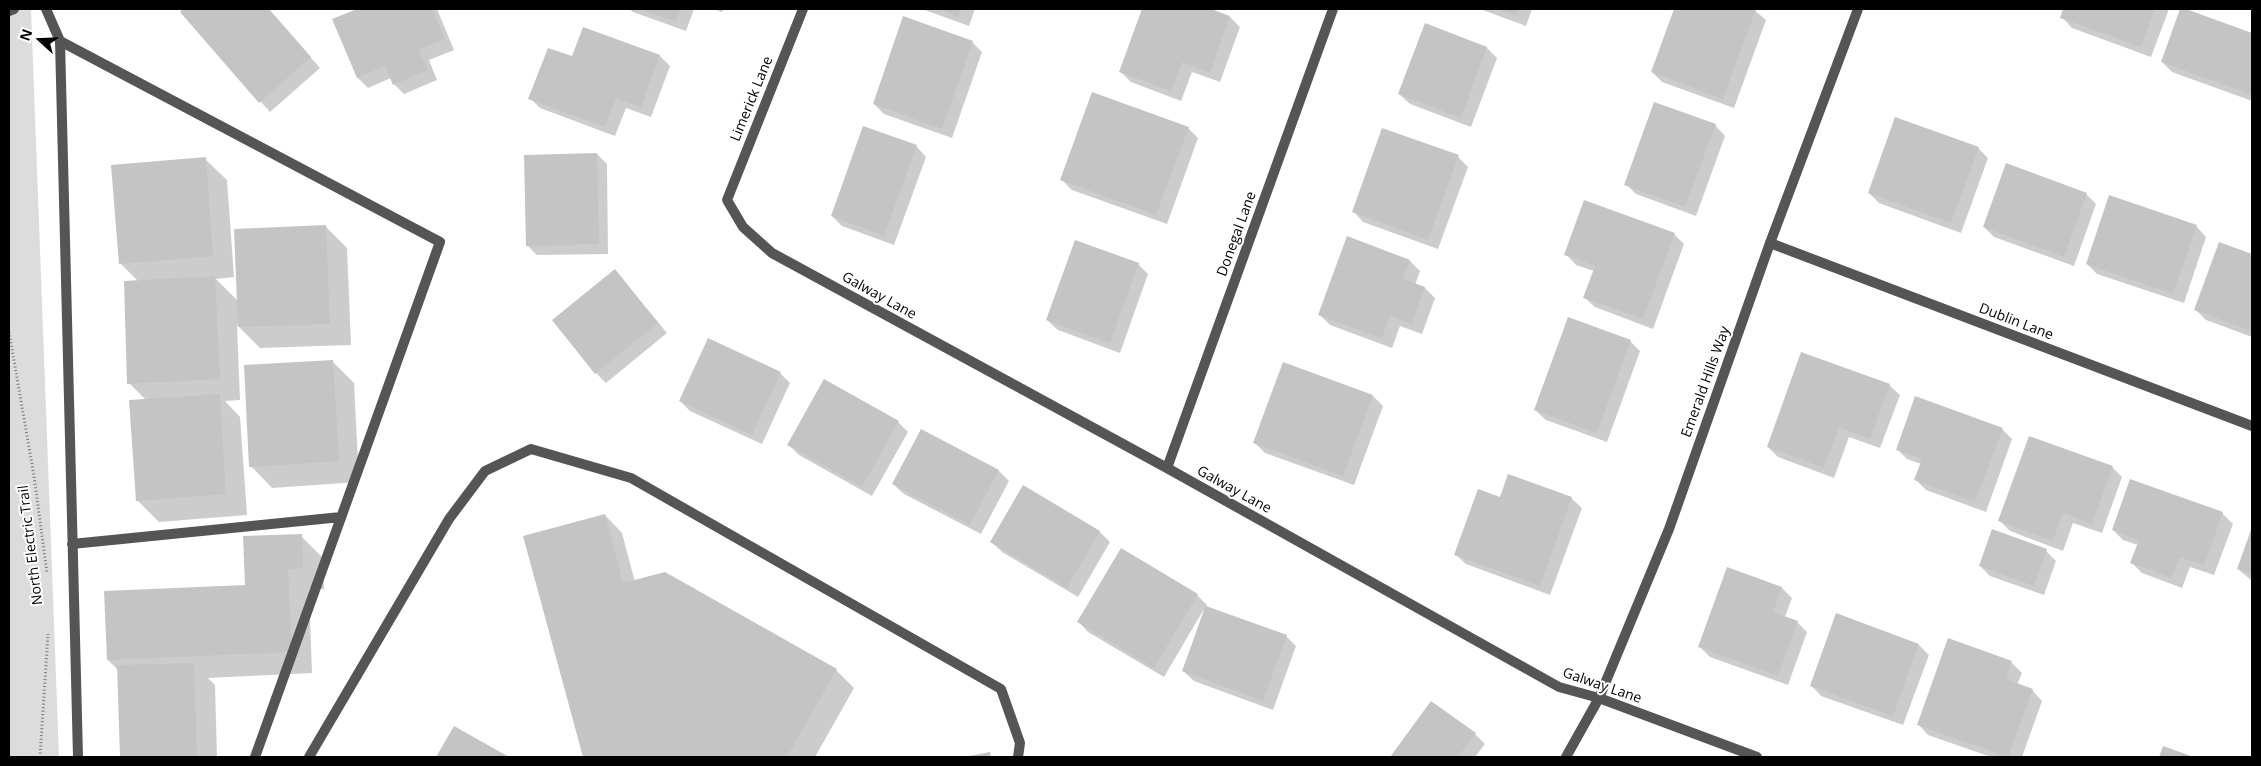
<!DOCTYPE html>
<html>
<head>
<meta charset="utf-8">
<style>
	body { margin:0 }
	#map { position:relative; width:2261px; height:766px; overflow:hidden; background:#fff; font-family:"Open Sans",sans-serif }
	canvas { display:block }
	.frame { position:absolute; inset:0; border:10px solid #000; pointer-events:none }
	.north { position:absolute; left:15px; top:15px; width:50px; height:50px; -webkit-text-stroke:4px #fff; paint-order:stroke; rotate:290deg; font-size:14px; font-weight:700; line-height:20px; text-align:center; color:#000 }
	.north::after { content:''; display:block; margin:auto; width:18px; height:22px; background:#000; clip-path:polygon(50% 0,100% 100%,50% 72%,0 100%) }
</style>
</head>
<body>
<div id="map">
<canvas width="2261" height="766"></canvas>
<div class="frame"></div>
<div class="north">N</div>
</div>
<script>
const ctx = document.querySelector('canvas').getContext('2d');
ctx.lineJoin = 'round';
function fill(path, color) {
  ctx.fillStyle = color;
  ctx.fill(path, 'evenodd');
}
function toPath(rows) {
  const path = new Path2D();
  for (const r of rows) {
    path.moveTo(r[0], r[1]);
    for (let i = 2; i < r.length; i += 2) path.lineTo(r[i], r[i + 1]);
  }
  return path;
}
function strokePath(path, color, width, dash) {
  ctx.strokeStyle = color;
  ctx.lineWidth = width;
  ctx.lineCap = dash ? 'butt' : 'round';
  ctx.setLineDash(dash || []);
  ctx.stroke(path);
}
function label(font, color, halo, rows, align = 'center') {
  ctx.font = font + ' "Open Sans",sans-serif';
  ctx.lineWidth = 4;
  ctx.setLineDash([]);
  ctx.textBaseline = 'middle';
  ctx.strokeStyle = halo;
  ctx.fillStyle = color;
  for (const [text, x, y, turn = 0] of rows) {
    ctx.save();
    ctx.translate(x, y);
    ctx.rotate((+turn || 0) * Math.PI / 180);
    ctx.textAlign = isNaN(turn) ? turn : align;
    if (halo) ctx.strokeText(text, 0, 0);
    ctx.fillText(text, 0, 0);
    ctx.restore();
  }
}
fill(toPath([
	[9,9,31,9,59,757,9,757]
]), '#dcdcdc');
fill(toPath([
	[185,9,268,9,320,68,270,112,181,12],
	[360,9,437,9,454,50,429,60,437,80,404,94,394,84,391,78,368,88,358,78,334,20],
	[629,9,694,9,686,31,633,12],
	[713,9,724,9,722,12],
	[922,9,975,9,969,26],
	[1144,9,1207,9,1230,17,1240,27,1220,82,1192,72,1181,101,1131,82,1121,72],
	[1480,9,1532,9,1526,26],
	[1675,9,1753,9,1766,20,1734,108,1662,82,1652,72],
	[2065,9,2169,9,2151,57,2072,28,2062,17],
	[2181,9,2252,34,2252,101,2172,72,2162,62],
	[584,28,660,56,670,66,651,117,626,108,615,136,540,108,530,98,573,58],
	[972,42,982,52,952,138,884,114,874,104],
	[1487,48,1497,58,1471,127,1410,104,1399,94],
	[1715,125,1725,136,1696,216,1636,194,1626,184],
	[1188,128,1198,138,1167,224,1072,190,1062,180],
	[916,146,926,157,894,245,842,226,832,216],
	[1978,148,1988,158,1961,233,1879,203,1869,193],
	[597,154,607,164,608,254,537,255,527,245],
	[1458,157,1468,167,1438,249,1363,222,1353,211],
	[205,159,227,180,234,277,216,279,238,301,326,227,347,248,351,345,260,348,237,325,240,400,225,401,240,417,247,515,159,522,137,500,146,400,129,383,138,281,120,263],
	[2086,194,2096,204,2074,266,1994,237,1984,227],
	[2196,226,2206,237,2184,303,2097,274,2087,264],
	[1674,234,1684,244,1653,329,1595,307,1584,297,1594,271,1576,265,1566,254],
	[1347,238,1410,261,1420,271,1415,285,1425,288,1435,298,1422,334,1400,326,1392,348,1330,325,1320,315],
	[2220,244,2252,256,2252,337,2206,320,2196,310],
	[1138,264,1148,274,1120,353,1058,330,1047,320],
	[615,270,667,333,606,383,596,373],
	[1630,341,1640,351,1607,442,1546,420,1535,410],
	[333,362,354,383,359,482,272,488,251,466],
	[780,373,790,383,762,444,690,411,680,401],
	[1889,385,1900,395,1880,448,1849,437,1834,478,1778,457,1768,447],
	[1373,396,1383,406,1354,485,1265,453,1255,443],
	[898,422,908,432,872,496,799,455,789,445],
	[2002,429,2012,439,1986,512,1926,490,1916,480,1921,464,1907,459,1897,449],
	[922,431,999,471,1009,481,981,534,904,494,893,484],
	[2112,467,2122,477,2102,533,2073,523,2063,551,2010,531,2000,521],
	[1024,487,1100,532,1110,542,1078,597,1002,552,992,542],
	[1571,498,1582,508,1550,595,1466,564,1455,554,1501,499],
	[2222,513,2233,524,2214,575,2190,567,2182,588,2142,573,2132,563,2138,545,2123,540,2113,530],
	[605,515,622,533,635,582,836,670,854,688,815,757,584,757,524,537],
	[2252,530,2252,581,2238,569],
	[301,536,322,557,324,589,309,590,312,673,208,678,215,685,217,757,121,757,118,670,108,660,246,586],
	[2046,551,2056,561,2044,595,1990,576,1980,566],
	[1782,588,1792,598,1785,617,1797,622,1807,632,1788,685,1710,657,1699,646],
	[1197,595,1207,605,1206,607,1286,636,1296,646,1273,710,1194,681,1183,671,1204,609,1164,677,1088,632,1078,621],
	[1837,615,1919,645,1929,655,1903,725,1821,696,1811,685],
	[2011,662,2022,673,2017,685,2032,690,2042,701,2022,757,1991,757,1928,735,1918,724],
	[1431,702,1475,734,1485,744,1475,757,1392,757],
	[455,727,506,757,438,757]
]), '#0003');
fill(toPath([
	[183,9,269,9,311,57,259,103,180,12],
	[357,9,432,9,445,39,419,50,428,70,393,85,385,66,357,78,332,19],
	[640,9,680,9,676,22],
	[938,9,961,9,958,17],
	[1142,9,1211,9,1230,16,1210,73,1182,62,1171,91,1119,72],
	[1496,9,1519,9,1516,16],
	[1674,9,1756,9,1723,99,1651,72],
	[2063,9,2155,9,2141,47,2060,18],
	[2180,9,2186,9,2252,33,2252,95,2161,62],
	[903,16,973,41,942,129,873,104],
	[1425,23,1487,47,1461,118,1398,94],
	[583,27,660,55,641,107,616,99,605,127,528,99,548,48,572,56],
	[1092,92,1189,127,1156,215,1060,180],
	[1654,102,1716,124,1685,207,1624,185],
	[1895,117,1979,147,1951,223,1868,193],
	[863,126,917,145,884,236,831,216],
	[1382,128,1459,155,1428,240,1352,212],
	[597,153,599,244,526,246,524,155],
	[206,157,213,256,119,264,111,165],
	[2006,163,2087,193,2064,257,1983,227],
	[2109,195,2197,225,2173,294,2086,264],
	[1584,200,1675,233,1643,319,1583,298,1595,266,1564,255],
	[326,225,330,324,238,327,234,229],
	[1347,236,1410,260,1403,279,1425,287,1412,324,1390,316,1382,338,1318,315],
	[1075,240,1139,263,1110,343,1046,320],
	[2219,242,2252,254,2252,331,2194,310],
	[615,269,658,323,595,374,552,320],
	[215,276,220,379,127,384,124,281],
	[1568,317,1631,340,1597,433,1534,410],
	[708,338,781,372,752,435,679,401],
	[1801,352,1890,384,1870,439,1839,427,1824,468,1767,447],
	[333,360,339,461,249,467,244,365],
	[1283,362,1373,395,1343,476,1253,443],
	[824,379,899,421,862,487,787,445],
	[220,394,226,494,136,501,129,400],
	[1915,396,2003,428,1975,502,1914,480,1922,459,1896,450],
	[921,429,999,470,970,525,892,484],
	[2029,436,2113,466,2092,524,2063,513,2053,541,1998,521],
	[1508,474,1572,497,1540,586,1454,555,1478,489,1500,497],
	[2130,479,2223,512,2204,566,2180,557,2172,578,2130,563,2139,540,2112,530],
	[1023,485,1100,531,1067,588,990,542],
	[605,514,623,583,665,572,837,669,787,757,583,757,523,536],
	[2252,527,2252,575,2237,569],
	[1992,529,2047,549,2034,586,1979,566],
	[302,534,303,568,288,569,292,652,107,660,104,591,245,585,243,536],
	[1121,548,1198,594,1154,668,1077,622],
	[1727,567,1782,587,1773,612,1798,621,1778,676,1698,647],
	[1206,606,1287,635,1263,701,1182,671],
	[1836,613,1919,644,1893,716,1810,686],
	[1948,638,2012,661,2006,679,2033,689,2008,757,1917,725],
	[194,663,197,757,120,757,117,665],
	[1431,701,1476,733,1458,757,1390,757],
	[454,726,509,757,436,757],
	[2163,746,2194,757,2159,757],
	[990,752,991,757,970,757,969,756]
]), '#c4c4c4');
strokePath(toPath([
	[9,332,34,476,47,573],
	[40,757,48,634]
]), '#777', 3, [1, 2.5]);
strokePath(toPath([
	[46,9,60,41,78,757],
	[60,41,440,242,255,757],
	[72,544,341,517],
	[309,757,449,519,485,471,531,449,631,478,1001,689,1020,743,1018,757]
]), '#555', 10);
strokePath(toPath([
	[803,9,727,200,743,227,772,253,1167,468,1559,687,1599,698,1757,757],
	[9,11,14,9],
	[1770,243,2252,426],
	[1167,468,1333,9]
]), '#555', 10);
strokePath(toPath([
	[1566,757,1599,698,1669,529,1770,243,1858,9]
]), '#555', 10);
label('14px', '#000', '#fff', [
	["Limerick Lane",752,99,-68],
	["Donegal Lane",1237,234,-70],
	["Galway Lane",879,296,29],
	["Dublin Lane",2016,322,21],
	["Emerald Hills Way",1706,382,-70],
	["Galway Lane",1234,490,29],
	["North Electric Trail",31,545,-97],
	["Galway Lane",1602,686,19]
]);
</script>
</body>
</html>
